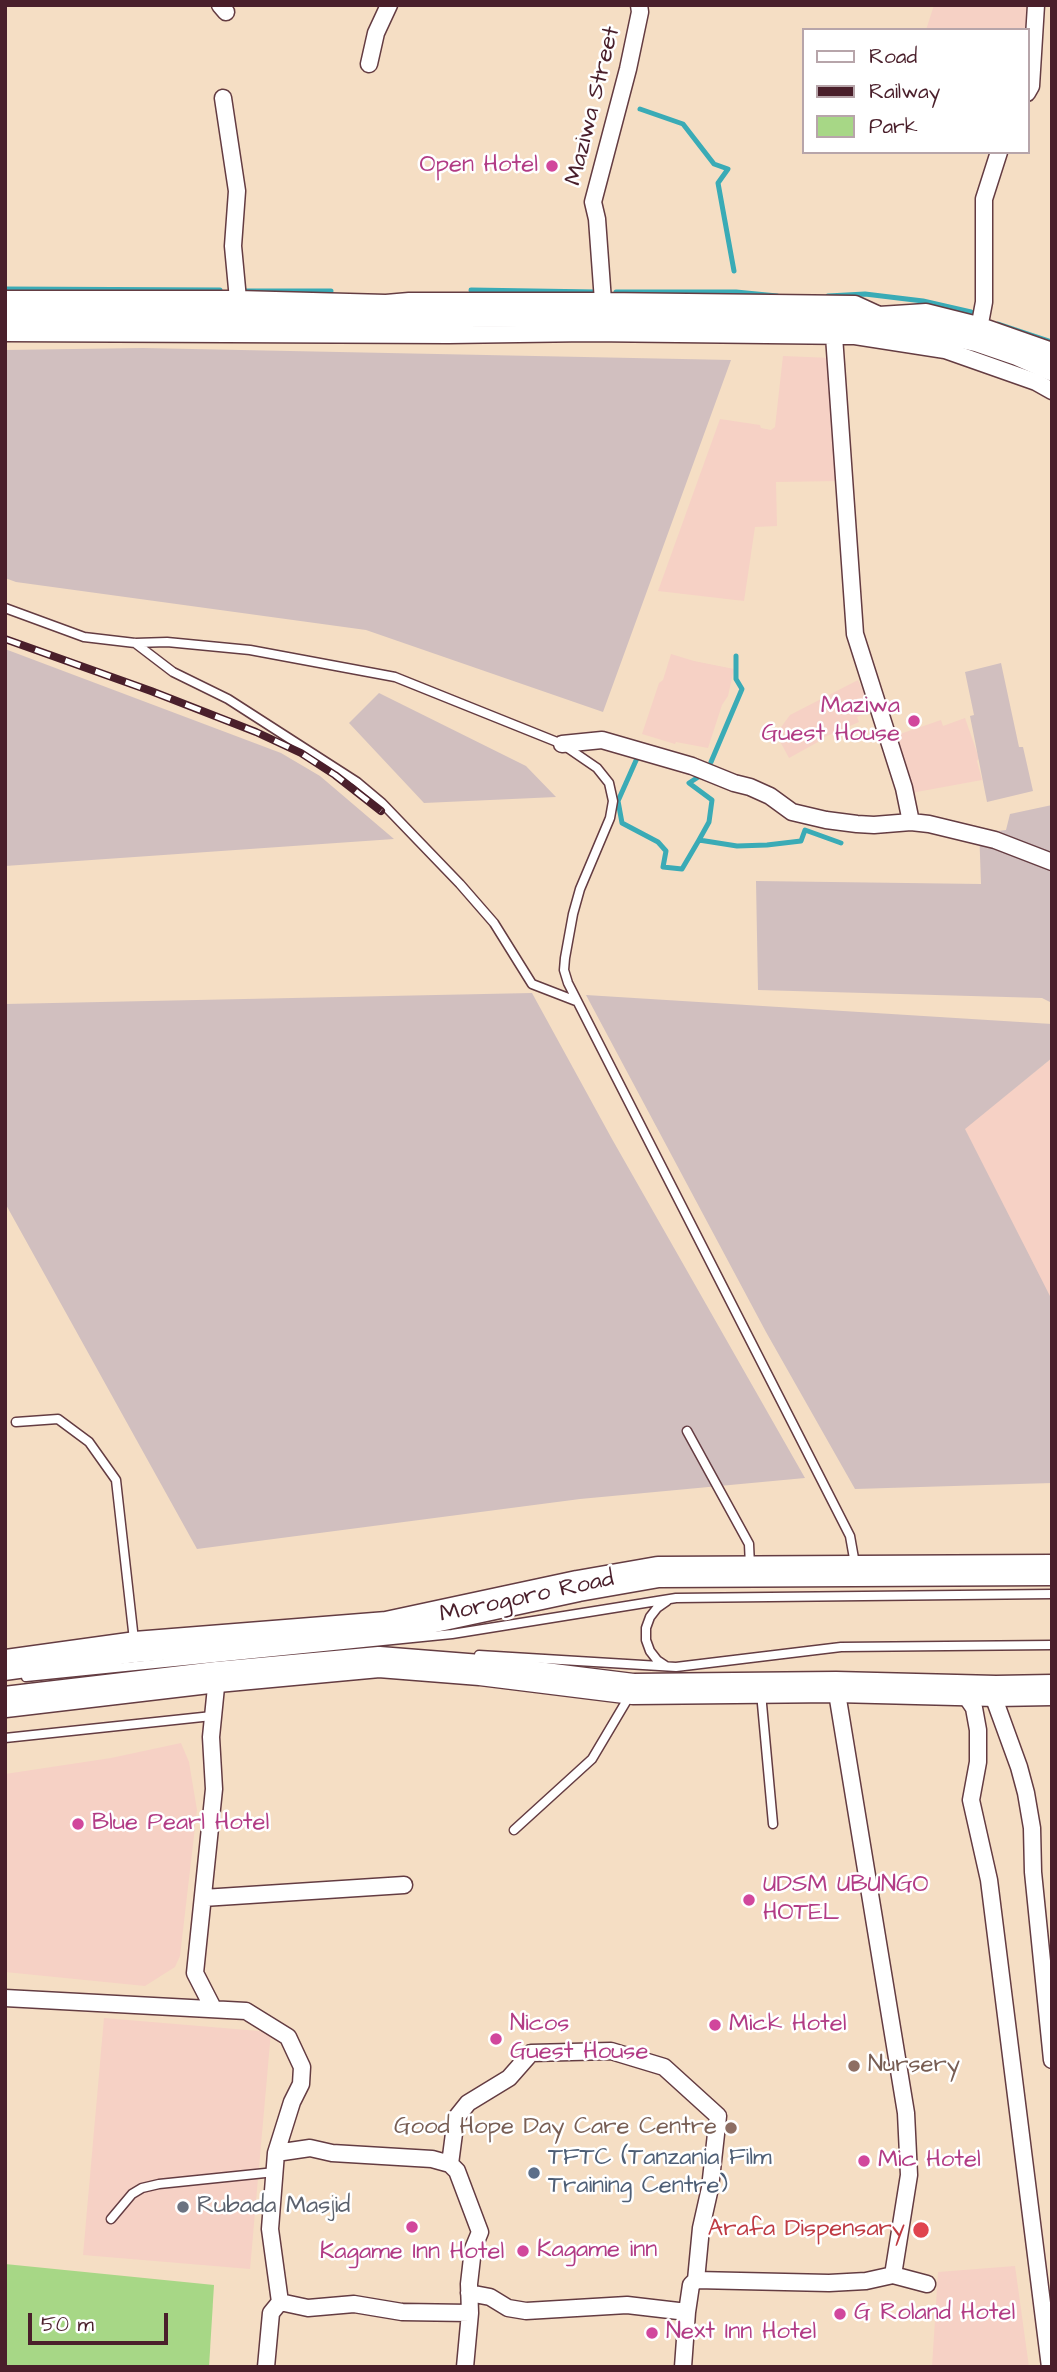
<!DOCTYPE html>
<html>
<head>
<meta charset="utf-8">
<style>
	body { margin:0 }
	#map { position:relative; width:1057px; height:2372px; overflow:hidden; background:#f5dec4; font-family:"Architects Daughter",sans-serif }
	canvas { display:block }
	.frame { position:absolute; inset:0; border:7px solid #4a1f2b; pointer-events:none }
	.legend { position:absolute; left:802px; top:28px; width:228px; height:126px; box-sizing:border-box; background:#fff; border:2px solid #b7a5aa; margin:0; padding:9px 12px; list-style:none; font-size:21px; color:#4a1f2b }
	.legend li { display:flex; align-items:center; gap:14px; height:35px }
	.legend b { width:35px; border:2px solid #b7a5aa }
	.scale { position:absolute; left:28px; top:2313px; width:140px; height:32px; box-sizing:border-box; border:4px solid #4a1f2b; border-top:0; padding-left:9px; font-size:21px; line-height:24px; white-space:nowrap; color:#4a1f2b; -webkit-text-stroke:5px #fff; paint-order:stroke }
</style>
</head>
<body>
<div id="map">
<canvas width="1057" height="2372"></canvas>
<div class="frame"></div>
<ul class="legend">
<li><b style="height:9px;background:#fff"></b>Road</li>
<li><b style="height:9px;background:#4a1f2b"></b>Railway</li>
<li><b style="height:19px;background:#a7d786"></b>Park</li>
</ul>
<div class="scale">50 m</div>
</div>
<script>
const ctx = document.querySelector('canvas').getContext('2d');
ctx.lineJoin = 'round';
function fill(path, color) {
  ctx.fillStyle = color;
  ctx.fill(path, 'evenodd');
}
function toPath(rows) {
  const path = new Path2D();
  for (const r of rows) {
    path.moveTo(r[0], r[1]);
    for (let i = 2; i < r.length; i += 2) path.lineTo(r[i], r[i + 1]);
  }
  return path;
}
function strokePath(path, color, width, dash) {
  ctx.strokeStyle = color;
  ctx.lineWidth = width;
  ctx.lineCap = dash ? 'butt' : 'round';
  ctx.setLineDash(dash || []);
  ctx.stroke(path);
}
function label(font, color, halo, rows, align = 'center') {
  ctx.font = font + ' "Architects Daughter",sans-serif';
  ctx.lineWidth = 5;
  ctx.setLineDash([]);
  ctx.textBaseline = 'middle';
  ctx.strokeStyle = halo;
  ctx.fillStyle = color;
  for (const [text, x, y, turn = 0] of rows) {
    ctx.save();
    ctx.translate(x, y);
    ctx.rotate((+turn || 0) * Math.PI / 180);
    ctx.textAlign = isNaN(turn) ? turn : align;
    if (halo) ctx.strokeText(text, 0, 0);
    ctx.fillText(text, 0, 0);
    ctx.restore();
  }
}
fill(toPath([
	[934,5,1014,6,1033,5,1027,30,926,30],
	[783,356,832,358,840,481,776,482,777,526,755,527,744,601,658,591,720,419,760,425,761,428,771,430,775,427],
	[671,654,694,661,734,669,728,696,722,705,708,748,676,742,675,744,642,734,659,683,663,680],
	[858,680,872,710,857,717,859,722,818,740,818,742,789,758,776,734,790,715],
	[965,718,979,758,977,761,982,780,911,793,897,735,941,720,943,726],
	[1052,1058,1052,1303,964,1128],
	[181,1743,189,1762,197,1810,180,1956,175,1967,145,1986,5,1972,5,1774,111,1758],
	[104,2018,271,2032,250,2269,83,2255],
	[1015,2266,1029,2367,932,2367,938,2272]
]), '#f6d1c5');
fill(toPath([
	[143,348,731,360,603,712,366,630,16,582,5,578,5,350],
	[5,649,281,753,320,776,394,839,5,866],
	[1001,663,1019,747,1023,747,1033,791,987,802,970,716,974,715,965,672],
	[379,693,526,766,556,797,424,803,349,723],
	[1052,805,1052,1003,1042,998,758,990,756,881,981,884,979,827,990,832,1006,830,1010,814],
	[532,993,612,1139,805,1478,580,1499,197,1549,5,1203,5,1004],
	[586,995,1052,1024,1052,1058,965,1129,1052,1300,1052,1483,855,1489,766,1332]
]), '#d1bfbf');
fill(toPath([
	[5,2264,214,2285,209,2367,5,2367]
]), '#a7d786');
strokePath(toPath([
	[640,109,683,124,714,164,728,169,718,183,734,271],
	[5,289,220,290],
	[471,290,596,292],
	[240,291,331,291],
	[616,292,736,292,777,296],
	[828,296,865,294,923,301,971,312],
	[998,324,1052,342],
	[638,756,618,801,622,823,658,842,666,851,663,867,682,869,699,840],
	[711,762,742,689,736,679,736,656],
	[703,774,689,783,712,800,709,822,699,840,737,846,767,845,801,841,805,830,841,843]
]), '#3aabb6', 5);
const lane = toPath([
	[5,608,84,637,135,643,167,642,250,650,395,677,562,744,597,768,609,783,613,801,610,818,580,889,573,914,565,958,564,970,568,983,850,1536,855,1564],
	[135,643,173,672,228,699,357,782,382,803,460,884,494,923,532,984,576,1001],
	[16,1422,58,1419,89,1442,116,1480,134,1640],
	[687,1431,749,1544,750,1566],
	[479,1655,676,1667,841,1647,1052,1645],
	[666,1666,657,1660,650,1651,646,1640,646,1628,650,1617,657,1608,667,1601],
	[26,1677,452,1634,676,1598,1052,1594],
	[761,1693,773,1824],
	[5,1738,212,1716],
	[514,1830,592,1759,630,1695],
	[111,2219,132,2194,142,2188,159,2184,275,2172]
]);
const street = toPath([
	[220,5,226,12],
	[369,64,376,33,389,5],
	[1027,93,1031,86,1036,5],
	[223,98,237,191,233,246,239,310],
	[5,299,238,299,386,303,409,301,603,301,855,304,879,315,926,312,978,325,1052,351],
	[603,301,597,219,593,202,628,69,640,12,639,5],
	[5,333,449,335,589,333,855,336,945,350,1036,382,1052,391],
	[978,334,984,302,984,199,999,152],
	[834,336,855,634,904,788,911,822],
	[562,744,602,740,692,766,734,783,750,787,770,796,792,812,826,820,857,824,874,825,911,822,929,824,995,840,1052,862],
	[836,1687,906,2113,909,2175,893,2275],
	[961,1689,974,1708,978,1730,978,1762,971,1800,989,1880,1050,2367],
	[991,1690,1019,1767,1026,1793,1032,1828,1033,1872,1052,2060],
	[203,1898,404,1885],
	[5,1998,246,2011,288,2037,302,2067,301,2084,292,2102,276,2153,270,2229,280,2302,271,2313,266,2367],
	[213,2008,195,1973,214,1789,211,1737,217,1677],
	[276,2153,310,2148,332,2153,432,2159,450,2164,457,2171,480,2232,473,2249,469,2284,470,2313,465,2367],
	[450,2164,456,2118,468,2103,509,2078,531,2053,611,2051,664,2067,718,2116,710,2188,701,2228,696,2280,691,2285,687,2312,683,2367],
	[696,2280,829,2283,866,2281,893,2275,927,2284],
	[469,2293,490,2297,508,2308,526,2311,627,2305,687,2312],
	[280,2302,308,2308,354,2304,402,2312,470,2313]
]);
const secondary = toPath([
	[5,317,614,315,841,318,933,330,978,340,1016,353,1052,369]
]);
const highway = toPath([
	[5,1665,135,1647,387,1627,578,1586,658,1572,1052,1570],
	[5,1702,217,1677,379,1662,480,1670,633,1689,836,1687,996,1691,1052,1690]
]);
strokePath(lane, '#643c42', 11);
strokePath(street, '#643c42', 19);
strokePath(secondary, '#643c42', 26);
strokePath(highway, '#643c42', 33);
strokePath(lane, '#fff', 8);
strokePath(street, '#fff', 16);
strokePath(secondary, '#fff', 23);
strokePath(highway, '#fff', 30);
const rail = toPath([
	[5,639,151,691,256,732,301,753,335,775,381,811]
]);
strokePath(rail, '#4a1f2b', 8);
strokePath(rail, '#fff', 5, [16]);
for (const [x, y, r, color] of [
	[552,166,7,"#d1479c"],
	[914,721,7,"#d1479c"],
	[78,1824,7,"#d1479c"],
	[749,1900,7,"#d1479c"],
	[715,2025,7,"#d1479c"],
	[496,2039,7,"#d1479c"],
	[854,2066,7,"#8d6e63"],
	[731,2128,7,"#8d6e63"],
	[864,2161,7,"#d1479c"],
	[534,2173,7,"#5c6f8a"],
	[183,2207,7,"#6b7280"],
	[412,2227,7,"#d1479c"],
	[921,2230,9,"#e0444e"],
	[523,2251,7,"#d1479c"],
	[840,2314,7,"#d1479c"],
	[652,2333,7,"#d1479c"]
]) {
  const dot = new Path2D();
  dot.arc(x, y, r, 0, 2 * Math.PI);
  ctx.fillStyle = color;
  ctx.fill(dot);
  strokePath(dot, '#fff', 2.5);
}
label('24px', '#4a1f2b', '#fff', [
	["Maziwa Street",594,106,-76],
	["Morogoro Road",527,1598,-12]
]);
label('24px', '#b23c85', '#fff', [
	["Open Hotel",538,166,"right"],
	["Maziwa",900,707,"right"],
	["Guest House",900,735,"right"],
	["Blue Pearl Hotel",92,1824],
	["UDSM UBUNGO",763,1886],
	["HOTEL",763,1914],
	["Nicos",510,2025],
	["Guest House",510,2053],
	["Mick Hotel",729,2025],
	["Mic Hotel",878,2161],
	["Kagame inn",537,2251],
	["Kagame Inn Hotel",412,2253,"center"],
	["G Roland Hotel",854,2314],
	["Next Inn Hotel",666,2333]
], 'left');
label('24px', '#785e54', '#fff', [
	["Nursery",868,2066],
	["Good Hope Day Care Centre",717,2128,"right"]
], 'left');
label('24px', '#4e5e75', '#fff', [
	["TFTC (Tanzania Film",548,2159],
	["Training Centre)",548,2187]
], 'left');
label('24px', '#5b616d', '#fff', [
	["Rubada Masjid",197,2207]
], 'left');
label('24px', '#be3a42', '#fff', [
	["Arafa Dispensary",905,2230]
], 'right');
</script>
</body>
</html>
